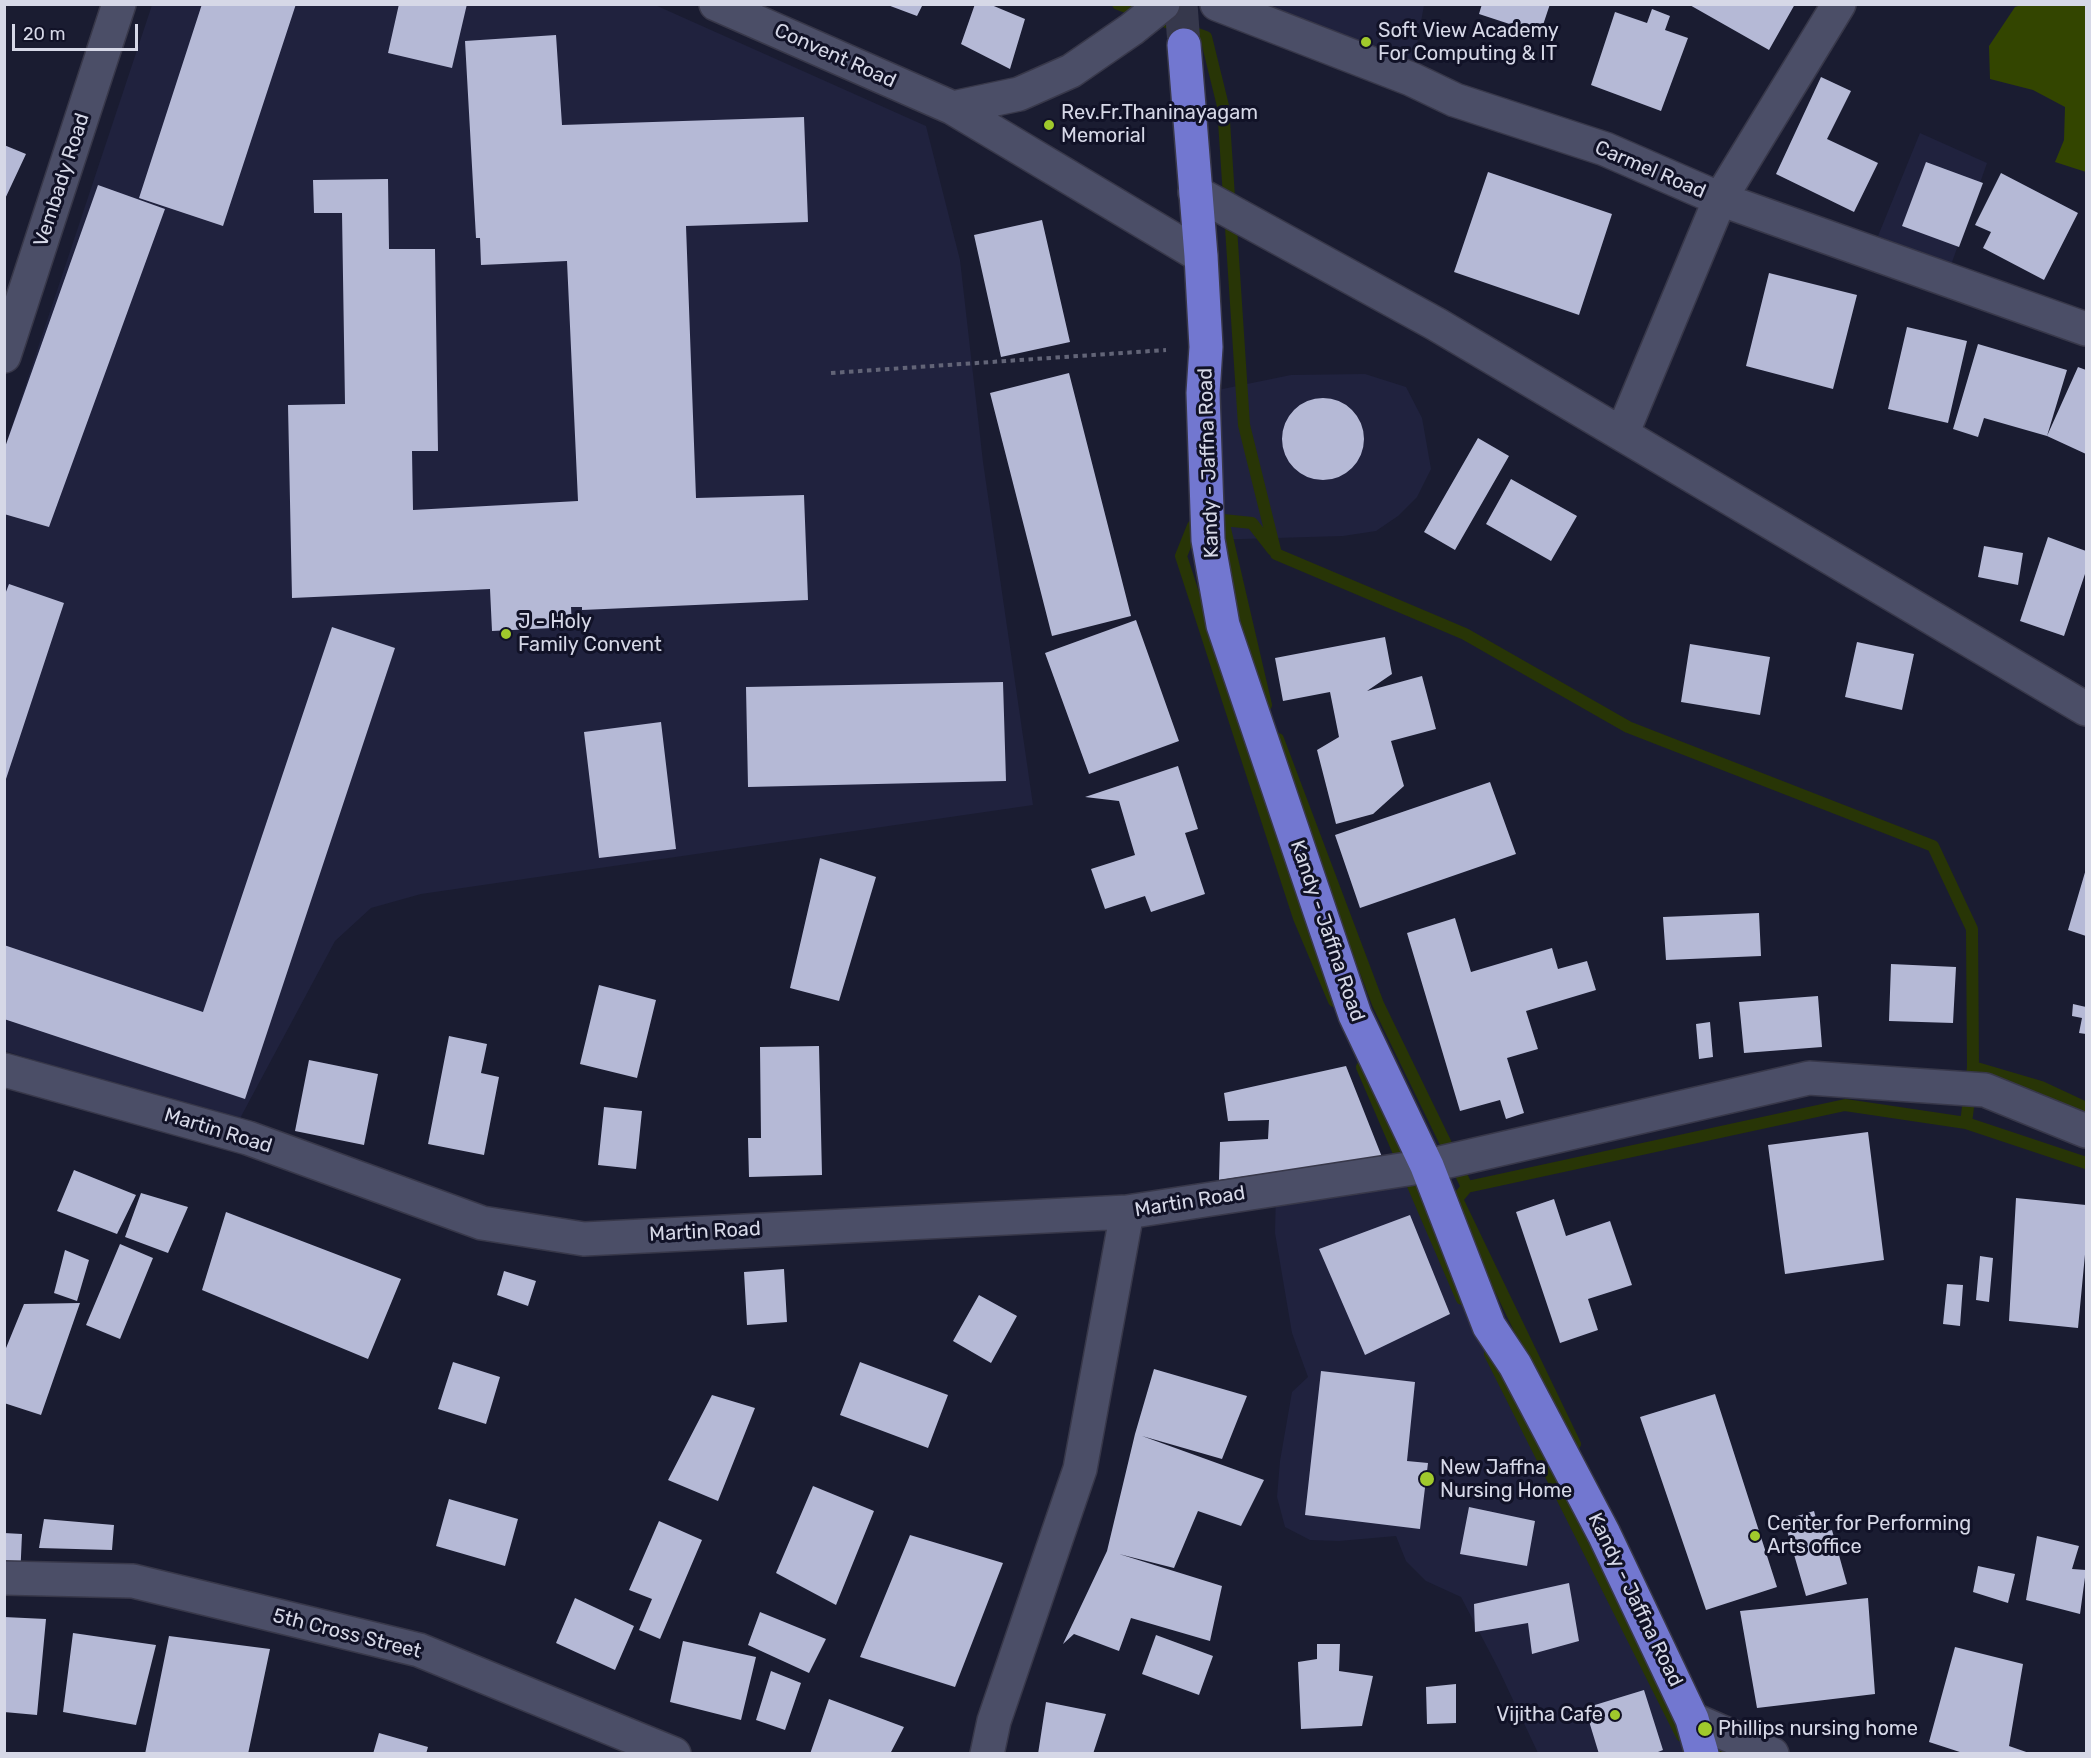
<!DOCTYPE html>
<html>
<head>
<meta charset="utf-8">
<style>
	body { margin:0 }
	#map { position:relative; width:2091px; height:1758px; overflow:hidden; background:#1a1c31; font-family:Rubik,sans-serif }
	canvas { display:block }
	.frame { position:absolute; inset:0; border:6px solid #d6d8e7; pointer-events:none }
	.scale { position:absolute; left:12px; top:24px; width:126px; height:27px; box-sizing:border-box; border:3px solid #d6d8e7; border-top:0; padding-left:8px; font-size:18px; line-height:21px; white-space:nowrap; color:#d6d8e7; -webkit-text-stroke:4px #111227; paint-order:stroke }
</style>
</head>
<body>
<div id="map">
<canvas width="2091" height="1758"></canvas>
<div class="frame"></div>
<div class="scale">20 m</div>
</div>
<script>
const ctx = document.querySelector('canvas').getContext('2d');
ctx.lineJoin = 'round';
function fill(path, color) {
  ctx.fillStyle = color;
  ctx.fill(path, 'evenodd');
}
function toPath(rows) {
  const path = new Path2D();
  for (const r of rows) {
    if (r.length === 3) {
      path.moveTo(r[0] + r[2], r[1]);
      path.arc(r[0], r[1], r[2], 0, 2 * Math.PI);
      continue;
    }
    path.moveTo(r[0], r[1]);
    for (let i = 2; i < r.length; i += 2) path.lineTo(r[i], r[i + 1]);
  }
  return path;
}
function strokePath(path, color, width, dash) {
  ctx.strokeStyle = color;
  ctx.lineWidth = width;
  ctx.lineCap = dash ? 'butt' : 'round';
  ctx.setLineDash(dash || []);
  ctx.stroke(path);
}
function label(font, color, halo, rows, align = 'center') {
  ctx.font = font + ' Rubik,sans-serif';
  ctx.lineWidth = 6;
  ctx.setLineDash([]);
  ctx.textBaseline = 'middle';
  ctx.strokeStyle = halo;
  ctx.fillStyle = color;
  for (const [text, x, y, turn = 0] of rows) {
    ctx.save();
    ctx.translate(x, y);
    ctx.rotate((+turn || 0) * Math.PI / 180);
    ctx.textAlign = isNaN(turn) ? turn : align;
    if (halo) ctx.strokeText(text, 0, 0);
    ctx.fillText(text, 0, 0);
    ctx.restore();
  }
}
fill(toPath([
	[152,5,655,5,926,126,960,260,983,462,1033,805,421,894,371,908,335,941,237,1124,5,1051,5,447],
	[1217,5,1424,5,1411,79],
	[1920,133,1987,163,1950,268,1878,236],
	[1365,374,1406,387,1422,418,1431,469,1417,497,1398,516,1376,531,1343,536,1208,540,1203,393,1291,375],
	[1427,1166,1692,1719,1772,1753,1538,1753,1498,1668,1461,1597,1426,1581,1406,1561,1396,1536,1339,1541,1310,1540,1285,1527,1277,1497,1280,1461,1292,1392,1308,1377,1292,1333,1275,1233,1276,1189]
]), '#20223e');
fill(toPath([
	[2021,5,2086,5,2086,172,2055,162,2064,140,2065,107,2033,90,1990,79,1989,46,2015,7]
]), '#334500');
strokePath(toPath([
	[1118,4,1206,37,1223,106,1244,425,1276,554,1465,634,1628,727,1933,846,1972,929,1973,1067,1966,1123,2086,1163],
	[1223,520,1266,705],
	[1273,550,1252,523,1223,520,1193,526,1181,556,1299,918,1334,1001],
	[1278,739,1378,1004,1467,1187,1457,1199,1575,1444],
	[1362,1067,1462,1299],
	[1973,1067,2041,1087,2086,1108],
	[1467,1187,1845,1105,1966,1123],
	[1490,1354,1682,1736],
	[1714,1733,1720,1754]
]), '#283506', 12);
fill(toPath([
	[202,4,296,4,223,226,139,198],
	[399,4,467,4,452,68,388,53],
	[885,4,923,4,917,16],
	[975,4,989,4,1025,19,1010,69,961,44],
	[1482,4,1550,4,1540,34,1479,14],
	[1688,4,1795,4,1769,50],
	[1652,9,1670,16,1665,30,1688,38,1661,111,1591,85,1615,12,1647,23],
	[556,35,562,125,804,117,808,222,686,226,696,498,804,495,808,600,582,610,582,607,571,607,572,627,492,631,490,589,292,598,288,405,345,404,342,213,314,213,313,180,388,179,389,249,435,249,438,451,412,451,413,510,578,501,567,261,481,265,480,238,476,238,465,41],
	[1821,77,1851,91,1827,139,1878,163,1854,212,1776,174],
	[4,145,26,154,4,201],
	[1926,162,1983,183,1959,247,1902,226],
	[1488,172,1612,214,1579,315,1454,272],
	[2001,173,2078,213,2044,280,1983,248,1991,232,1975,225],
	[98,185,165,209,49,527,4,514,4,450],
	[1042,220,1070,342,1001,357,974,235],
	[1769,273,1857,295,1833,389,1746,366],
	[1907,327,1967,341,1948,423,1888,409],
	[1978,344,2067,370,2047,436,1984,418,1978,437,1953,429],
	[2078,367,2086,370,2086,454,2047,436],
	[1069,373,1131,616,1052,636,990,393],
	[1323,439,41],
	[1478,438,1509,456,1455,550,1424,532],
	[1511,479,1577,516,1551,561,1486,524],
	[2048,537,2086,551,2086,571,2064,636,2020,621],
	[1984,546,2023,553,2018,585,1978,577],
	[9,584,64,603,5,782,4,597],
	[1136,620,1179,741,1089,774,1045,653],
	[332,627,395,648,245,1099,4,1019,4,945,203,1012],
	[1385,637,1392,674,1367,691,1422,676,1436,729,1391,741,1404,786,1373,814,1336,824,1317,750,1339,737,1330,692,1283,701,1275,658],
	[1857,642,1914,654,1902,710,1845,697],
	[1690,644,1770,657,1760,715,1681,702],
	[1003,682,1006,781,748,787,746,687],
	[661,722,676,849,599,858,584,732],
	[1178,766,1198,829,1185,833,1205,894,1151,912,1145,896,1105,909,1091,869,1135,855,1119,801,1085,797],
	[1490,782,1516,854,1360,908,1335,835],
	[820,858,876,877,839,1001,790,988],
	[2086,869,2086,936,2068,930],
	[1759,913,1761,956,1666,960,1663,917],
	[1455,918,1471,972,1552,948,1558,969,1587,961,1596,990,1526,1011,1538,1049,1507,1058,1524,1113,1506,1119,1500,1100,1460,1111,1407,933],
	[1891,964,1956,967,1953,1023,1889,1021],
	[599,985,656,1000,637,1078,580,1064],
	[1818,996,1822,1047,1744,1053,1739,1002],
	[2073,1004,2086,1007,2086,1034,2079,1033,2082,1018,2072,1016],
	[1710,1022,1713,1057,1699,1059,1696,1024],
	[449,1036,487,1044,481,1073,499,1077,484,1155,428,1144],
	[819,1046,822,1175,749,1177,748,1138,761,1138,760,1047],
	[309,1060,378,1074,364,1145,295,1131],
	[1346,1066,1382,1157,1219,1180,1220,1142,1268,1139,1269,1120,1228,1121,1224,1093],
	[604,1107,642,1111,636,1169,598,1165],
	[1868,1132,1884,1260,1785,1274,1768,1145],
	[74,1170,136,1195,117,1234,57,1211],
	[141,1193,188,1207,168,1253,125,1237],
	[2016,1198,2086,1205,2086,1244,2078,1328,2009,1321],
	[1554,1199,1566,1236,1610,1221,1632,1285,1588,1299,1598,1330,1560,1343,1516,1212],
	[226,1212,401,1279,368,1359,202,1290],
	[1410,1215,1450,1314,1365,1355,1319,1249],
	[120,1244,153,1258,120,1339,86,1325],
	[65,1250,89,1260,77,1301,54,1293],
	[1980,1256,1993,1258,1989,1302,1976,1300],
	[784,1269,787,1322,747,1325,744,1272],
	[504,1271,536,1281,528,1306,497,1295],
	[1947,1284,1963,1285,1960,1326,1943,1324],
	[979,1295,1017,1316,991,1363,953,1341],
	[80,1303,41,1415,4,1403,4,1353,24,1304],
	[453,1362,500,1377,486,1424,438,1409],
	[860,1362,948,1395,928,1448,840,1415],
	[1154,1369,1247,1396,1222,1459,1142,1436,1264,1480,1241,1526,1198,1511,1174,1568,1119,1554,1222,1586,1210,1641,1131,1618,1119,1651,1074,1634,1063,1644,1107,1551,1135,1434],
	[1321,1371,1415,1382,1407,1461,1428,1463,1420,1529,1305,1515],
	[1715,1394,1777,1587,1706,1610,1640,1417],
	[712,1395,755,1408,718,1501,668,1480],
	[813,1486,874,1511,836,1605,776,1573],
	[449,1499,518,1519,505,1566,436,1546],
	[1469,1507,1535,1521,1527,1566,1460,1554],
	[1814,1511,1820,1533,1832,1530,1847,1584,1806,1596,1784,1520],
	[44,1519,114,1525,112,1550,39,1548],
	[659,1521,702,1540,660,1639,639,1630,652,1599,629,1590],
	[4,1533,22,1534,20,1579,4,1578],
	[910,1535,1003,1563,955,1687,860,1657],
	[2037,1536,2079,1546,2072,1569,2086,1570,2080,1614,2026,1600],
	[1978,1566,2015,1574,2008,1603,1973,1592],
	[1569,1583,1579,1641,1532,1654,1528,1623,1475,1632,1474,1604],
	[575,1598,634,1626,615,1670,556,1643],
	[1868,1598,1875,1694,1757,1708,1740,1611],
	[760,1612,826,1639,809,1673,748,1645],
	[4,1617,46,1619,37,1715,4,1712],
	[73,1633,156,1645,136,1725,63,1712],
	[1156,1635,1213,1656,1199,1695,1142,1674],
	[169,1636,270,1649,248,1754,145,1754],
	[683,1641,756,1657,741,1720,670,1702],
	[1317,1644,1340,1644,1339,1671,1373,1676,1362,1726,1301,1729,1298,1662,1317,1659],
	[1955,1647,2023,1664,2009,1746,2032,1754,1966,1754,1929,1742],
	[771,1671,801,1683,785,1730,756,1720],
	[1456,1684,1456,1723,1427,1724,1426,1687],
	[1644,1690,1663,1750,1653,1754,1599,1754,1585,1708],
	[829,1699,904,1727,890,1754,810,1754],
	[1046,1702,1106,1714,1093,1754,1038,1754],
	[379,1733,428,1747,426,1754,373,1754]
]), '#b5b9d6');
strokePath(toPath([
	[1181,4,1184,45]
]), '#36384c', 33, [33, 16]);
const minor = toPath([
	[716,4,953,108,1201,256],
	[1217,4,1411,79,1455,100,1605,149,1720,199,2086,329],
	[953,108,1019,94,1071,71,1132,29,1163,4],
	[1195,192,1436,324,2086,709],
	[4,356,119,4],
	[1622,434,1720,199,1839,4],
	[4,1070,248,1138,482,1223,584,1239,1127,1212,1427,1166,1809,1078,1985,1090,2086,1131],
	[4,1578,133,1581,419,1650,674,1754],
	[1692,1719,1772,1754],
	[987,1754,994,1721,1080,1469,1127,1212]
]);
const highway = toPath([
	[1184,45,1201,256,1206,347,1203,393,1208,540,1223,625,1355,1015,1427,1166,1489,1326,1515,1365,1604,1534,1692,1719,1702,1754]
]);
strokePath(minor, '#38384a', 36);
strokePath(highway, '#38384a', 36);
strokePath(toPath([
	[831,373,1166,350]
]), '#626477', 4, [4.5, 4.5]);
strokePath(minor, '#4b4e67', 33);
strokePath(highway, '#7277d0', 33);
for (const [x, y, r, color] of [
	[1366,42,6,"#a0c92c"],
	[1049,125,6,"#a0c92c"],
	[506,634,6,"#a0c92c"],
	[1427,1479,8,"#a0c92c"],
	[1755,1536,6,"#a0c92c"],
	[1615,1715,6,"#a0c92c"],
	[1705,1729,8,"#a0c92c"]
]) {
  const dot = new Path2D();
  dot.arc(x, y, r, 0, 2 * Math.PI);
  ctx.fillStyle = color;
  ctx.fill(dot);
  strokePath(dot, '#111227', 2);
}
label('20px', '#d6d8e7', '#111227', [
	["Soft View Academy",1378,31],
	["For Computing & IT",1378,54],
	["Rev.Fr.Thaninayagam",1061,113],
	["Memorial",1061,136],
	["J - Holy",518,622],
	["Family Convent",518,645],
	["New Jaffna",1440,1468],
	["Nursing Home",1440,1491],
	["Center for Performing",1767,1524],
	["Arts office",1767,1547],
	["Vijitha Cafe",1603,1715,"right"],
	["Phillips nursing home",1718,1729]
], 'left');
label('20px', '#d6d8e7', '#111227', [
	["Convent Road",835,56,24],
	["Carmel Road",1650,170,23],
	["Vembady Road",62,180,-72],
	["Kandy - Jaffna Road",1209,463,-92],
	["Kandy - Jaffna Road",1327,931,71],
	["Martin Road",218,1131,17],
	["Martin Road",1190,1202,-9],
	["Martin Road",705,1232,-3],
	["Kandy - Jaffna Road",1635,1600,64],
	["5th Cross Street",347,1634,14]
]);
</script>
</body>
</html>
